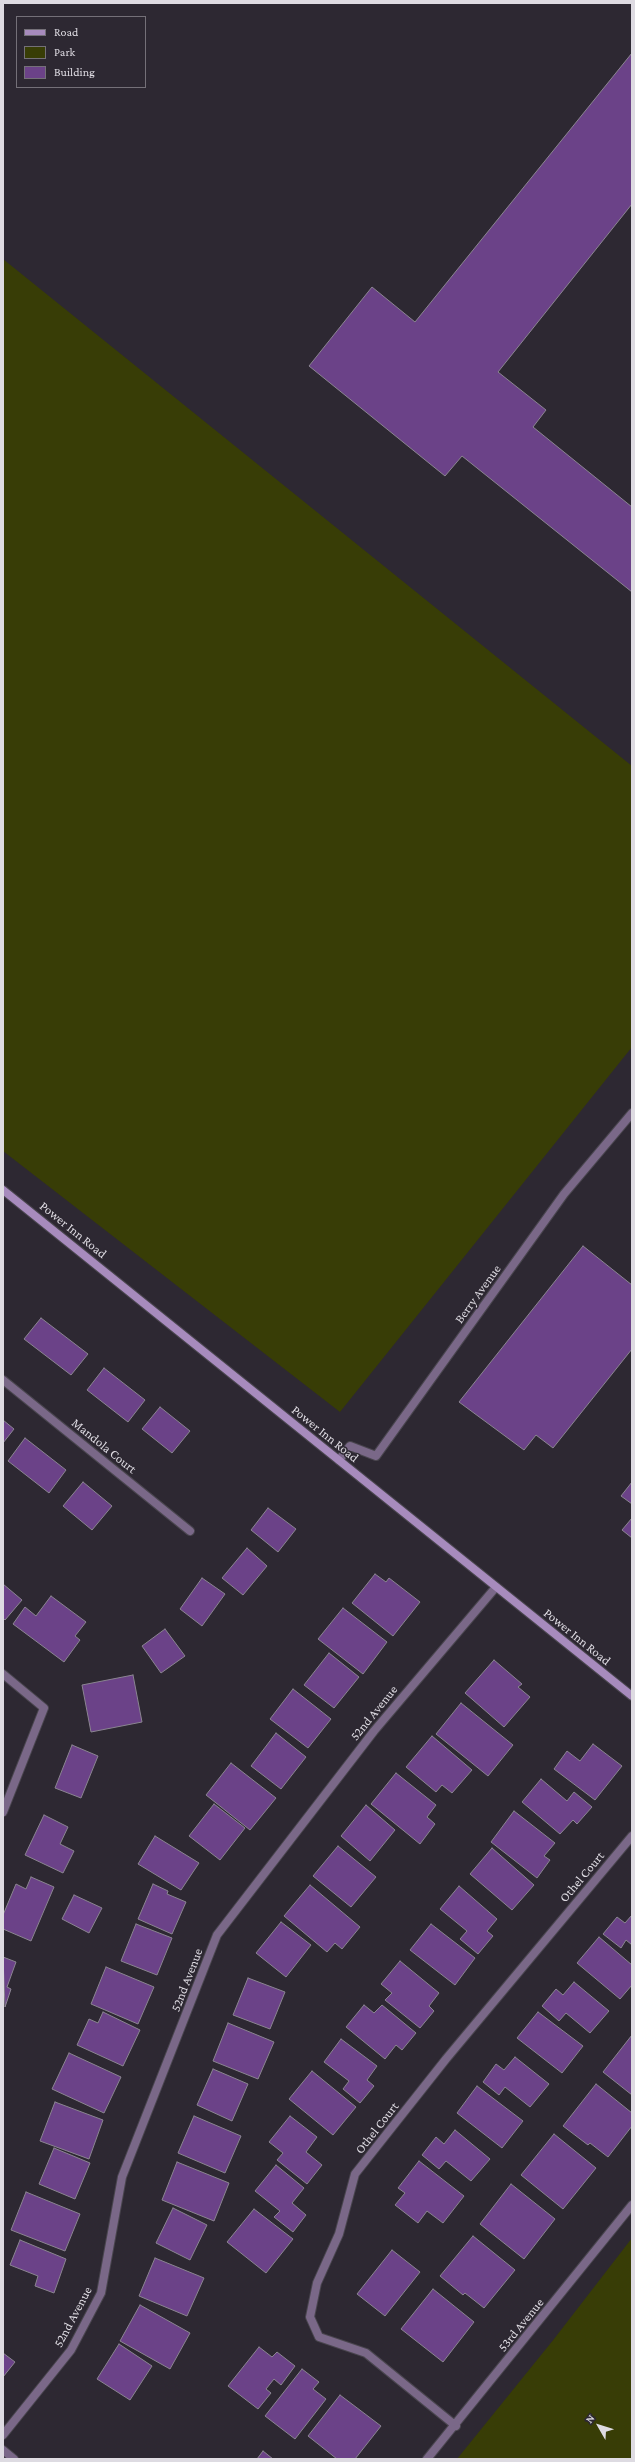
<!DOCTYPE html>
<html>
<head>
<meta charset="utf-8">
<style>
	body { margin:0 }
	#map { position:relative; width:635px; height:2462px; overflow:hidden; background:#2d2832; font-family:"Crimson Pro",serif }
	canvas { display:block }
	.frame { position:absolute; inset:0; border:4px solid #dedbe2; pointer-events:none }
	.legend { position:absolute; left:16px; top:16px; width:130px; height:72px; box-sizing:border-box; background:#2d2832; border:1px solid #747078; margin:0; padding:5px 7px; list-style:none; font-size:12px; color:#dedbe2 }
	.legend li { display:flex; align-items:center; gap:8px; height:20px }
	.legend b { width:20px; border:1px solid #747078 }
	.north { position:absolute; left:579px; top:2406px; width:40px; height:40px; -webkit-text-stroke:3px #2d2832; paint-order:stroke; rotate:309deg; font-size:11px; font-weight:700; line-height:16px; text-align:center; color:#dedbe2 }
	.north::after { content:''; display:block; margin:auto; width:14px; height:18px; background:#dedbe2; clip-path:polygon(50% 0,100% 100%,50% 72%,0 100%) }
</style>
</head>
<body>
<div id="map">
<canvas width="635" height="2462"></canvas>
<div class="frame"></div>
<ul class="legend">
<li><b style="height:5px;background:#a78bbd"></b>Road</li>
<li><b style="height:11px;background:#383d06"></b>Park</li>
<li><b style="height:11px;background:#6b4288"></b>Building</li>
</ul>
<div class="north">N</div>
</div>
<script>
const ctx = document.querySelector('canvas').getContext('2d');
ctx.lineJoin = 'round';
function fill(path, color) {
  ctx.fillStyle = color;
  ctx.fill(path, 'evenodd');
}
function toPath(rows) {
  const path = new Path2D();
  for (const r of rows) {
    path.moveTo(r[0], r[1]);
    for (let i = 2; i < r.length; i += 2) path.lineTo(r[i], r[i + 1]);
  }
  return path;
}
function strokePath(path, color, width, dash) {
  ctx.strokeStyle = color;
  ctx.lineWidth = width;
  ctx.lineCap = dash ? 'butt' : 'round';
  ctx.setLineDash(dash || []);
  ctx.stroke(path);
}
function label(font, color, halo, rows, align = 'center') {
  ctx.font = font + ' "Crimson Pro",serif';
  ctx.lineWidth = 3;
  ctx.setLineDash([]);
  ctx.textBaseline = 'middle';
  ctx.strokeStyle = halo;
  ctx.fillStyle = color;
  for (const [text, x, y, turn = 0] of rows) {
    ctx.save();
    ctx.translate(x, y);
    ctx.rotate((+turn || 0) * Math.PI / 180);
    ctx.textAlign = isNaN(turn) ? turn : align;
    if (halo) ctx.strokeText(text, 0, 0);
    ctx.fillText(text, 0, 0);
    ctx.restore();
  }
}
fill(toPath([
	[3,259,632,766,632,1047,340,1412,3,1151],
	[632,2238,632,2459,457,2459,554,2339]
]), '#383d06');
const building = toPath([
	[632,53,632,204,498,372,546,410,533,427,632,507,632,592,462,456,445,476,309,366,372,287,415,322,632,53],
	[583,1246,632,1285,632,1349,553,1448,536,1435,524,1450,459,1402,583,1246],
	[41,1318,88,1354,71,1375,24,1339,41,1318],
	[104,1368,145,1400,128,1422,87,1390,104,1368],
	[160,1407,190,1431,172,1453,142,1429,160,1407],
	[3,1420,14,1429,3,1443,3,1420],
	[25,1438,66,1470,49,1493,8,1461,25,1438],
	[83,1482,112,1506,92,1530,63,1506,83,1482],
	[632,1482,632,1504,621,1496,632,1482],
	[268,1508,296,1529,278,1552,251,1530,268,1508],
	[632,1518,632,1538,622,1530,632,1518],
	[247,1548,267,1566,243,1595,222,1578,247,1548],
	[375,1574,386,1582,389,1578,420,1602,393,1636,352,1603,375,1574],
	[202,1578,225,1594,202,1626,180,1609,202,1578],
	[3,1584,22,1600,5,1620,3,1618,3,1584],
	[51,1596,86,1622,75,1636,80,1640,64,1662,13,1624,25,1607,36,1616,51,1596],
	[343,1608,387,1642,363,1674,318,1639,343,1608],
	[165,1629,185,1656,161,1673,142,1646,165,1629],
	[329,1653,359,1677,334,1708,304,1685,329,1653],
	[494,1660,522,1684,518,1687,530,1697,504,1727,465,1693,494,1660],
	[133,1675,142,1722,91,1732,82,1685,133,1675],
	[293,1689,331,1719,308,1748,270,1719,293,1689],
	[461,1703,513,1745,488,1776,436,1734,461,1703],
	[276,1733,306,1757,281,1789,251,1766,276,1733],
	[432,1736,472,1770,452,1793,442,1785,436,1792,406,1767,432,1736],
	[593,1744,622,1766,595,1800,554,1769,567,1751,580,1761,593,1744],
	[72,1745,98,1756,81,1798,55,1788,72,1745],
	[231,1763,276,1798,250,1830,206,1795,231,1763],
	[396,1773,436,1805,427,1817,435,1824,420,1844,371,1804,396,1773],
	[541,1779,567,1801,574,1792,592,1807,577,1824,573,1820,560,1834,522,1802,541,1779],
	[214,1804,245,1828,220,1860,189,1836,214,1804],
	[366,1805,395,1830,370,1861,341,1836,366,1805],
	[514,1811,555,1843,544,1856,550,1860,537,1878,491,1842,514,1811],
	[44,1815,68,1827,60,1844,74,1851,63,1873,25,1855,44,1815],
	[155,1836,199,1863,181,1890,138,1864,155,1836],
	[338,1846,376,1877,351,1907,313,1876,338,1846],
	[492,1848,534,1885,512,1910,470,1874,492,1848],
	[31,1877,54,1887,31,1941,3,1929,3,1915,16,1884,26,1889,31,1877],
	[153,1884,168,1891,167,1894,186,1902,172,1934,138,1919,153,1884],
	[310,1885,360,1927,342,1949,335,1943,327,1952,284,1916,310,1885],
	[459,1886,497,1919,487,1931,493,1936,478,1954,460,1939,467,1931,440,1909,459,1886],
	[74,1895,102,1908,89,1933,62,1919,74,1895],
	[632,1915,632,1945,626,1940,621,1948,603,1934,617,1917,625,1923,632,1915],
	[281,1922,311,1945,286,1977,256,1953,281,1922],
	[136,1924,172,1938,157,1975,121,1961,136,1924],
	[431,1924,475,1958,455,1985,410,1950,431,1924],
	[599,1937,632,1965,632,1985,620,1999,577,1963,599,1937],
	[3,1957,16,1962,7,1987,11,1989,5,2007,3,1957],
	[400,1961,439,1993,429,2006,434,2011,420,2028,385,2000,392,1993,381,1984,400,1961],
	[106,1967,154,1987,138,2024,91,2004,106,1967],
	[248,1978,285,1992,270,2029,233,2015,248,1978],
	[574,1982,609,2011,590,2033,566,2013,559,2021,542,2006,556,1989,563,1995,574,1982],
	[364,2005,374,2013,382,2005,416,2033,402,2050,396,2045,385,2059,346,2027,364,2005],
	[103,2012,140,2030,123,2066,77,2045,89,2019,98,2023,103,2012],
	[538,2012,583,2046,562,2073,517,2038,538,2012],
	[228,2023,274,2042,258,2079,213,2061,228,2023],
	[632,2035,632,2095,603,2072,632,2035],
	[341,2039,377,2066,367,2080,374,2086,360,2103,343,2089,349,2081,324,2062,341,2039],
	[69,2053,121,2077,104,2113,52,2089,69,2053],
	[515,2057,549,2084,530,2107,505,2087,499,2095,483,2082,496,2064,504,2070,515,2057],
	[213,2069,248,2084,232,2121,197,2105,213,2069],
	[312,2071,356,2107,333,2135,289,2099,312,2071],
	[596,2084,632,2113,632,2126,608,2157,590,2143,588,2145,563,2126,596,2084],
	[477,2086,523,2121,502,2148,457,2113,477,2086],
	[55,2102,103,2120,89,2159,40,2141,55,2102],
	[194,2116,241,2136,225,2173,178,2153,194,2116],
	[290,2116,317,2137,306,2152,322,2165,307,2184,277,2160,283,2153,269,2142,290,2116],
	[455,2130,490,2159,471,2181,446,2161,439,2169,422,2155,436,2137,444,2144,455,2130],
	[554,2134,596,2168,563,2209,521,2175,554,2134],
	[54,2148,90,2163,75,2199,39,2184,54,2148],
	[419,2161,464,2196,443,2223,427,2211,418,2223,395,2205,405,2193,398,2188,419,2161],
	[177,2162,229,2183,214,2221,162,2200,177,2162],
	[276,2165,304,2188,292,2203,306,2215,293,2232,274,2217,280,2211,255,2191,276,2165],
	[511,2184,555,2219,524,2259,480,2224,511,2184],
	[26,2192,80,2214,65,2251,11,2230,26,2192],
	[173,2208,207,2225,190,2260,156,2243,173,2208],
	[254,2209,293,2239,266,2273,227,2242,254,2209],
	[473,2236,515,2270,484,2308,465,2293,463,2295,440,2276,473,2236],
	[20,2240,66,2259,54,2293,35,2286,38,2276,10,2265,20,2240],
	[392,2250,420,2272,385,2316,357,2294,392,2250],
	[155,2258,204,2278,187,2316,139,2296,155,2258],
	[433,2289,474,2322,443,2362,401,2329,433,2289],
	[140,2305,190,2333,170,2369,120,2341,140,2305],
	[119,2344,152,2366,130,2400,97,2379,119,2344],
	[259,2347,272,2357,277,2352,295,2366,281,2385,274,2379,266,2389,271,2393,258,2409,228,2386,259,2347],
	[3,2353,15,2362,3,2377,3,2353],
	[302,2369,319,2382,313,2389,326,2399,295,2439,265,2416,302,2369],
	[340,2395,381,2426,355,2459,337,2459,308,2436,340,2395],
	[263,2451,273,2459,257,2459,263,2451]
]);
fill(building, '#6b4288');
strokePath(building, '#8b8591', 1);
const minor = toPath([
	[3,1380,190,1531],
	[339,1460,350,1446,376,1456,564,1194,632,1113],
	[3,1674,44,1708,3,1812],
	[456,2426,366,2353,319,2337,310,2317,317,2283,339,2234,355,2174,446,2059,632,1836],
	[3,2435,71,2350,101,2293,122,2177,217,1935,374,1731,496,1587],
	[3,2450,14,2459],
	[427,2459,632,2205]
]);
const secondary = toPath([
	[3,1190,632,1696]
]);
strokePath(minor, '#49454e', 10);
strokePath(secondary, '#49454e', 10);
strokePath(minor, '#7a6888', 8);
strokePath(secondary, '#a78bbd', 8);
label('13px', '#dedbe2', '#2d2832', [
	["Power Inn Road",73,1230,39],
	["Berry Avenue",478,1294,-54],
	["Power Inn Road",325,1434,39],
	["Mandola Court",104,1446,39],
	["Power Inn Road",577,1637,39],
	["52nd Avenue",374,1713,-51],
	["Othel Court",582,1877,-50],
	["52nd Avenue",187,1980,-69],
	["Othel Court",377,2128,-52],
	["52nd Avenue",73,2317,-62],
	["53rd Avenue",521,2325,-51]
]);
</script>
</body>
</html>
